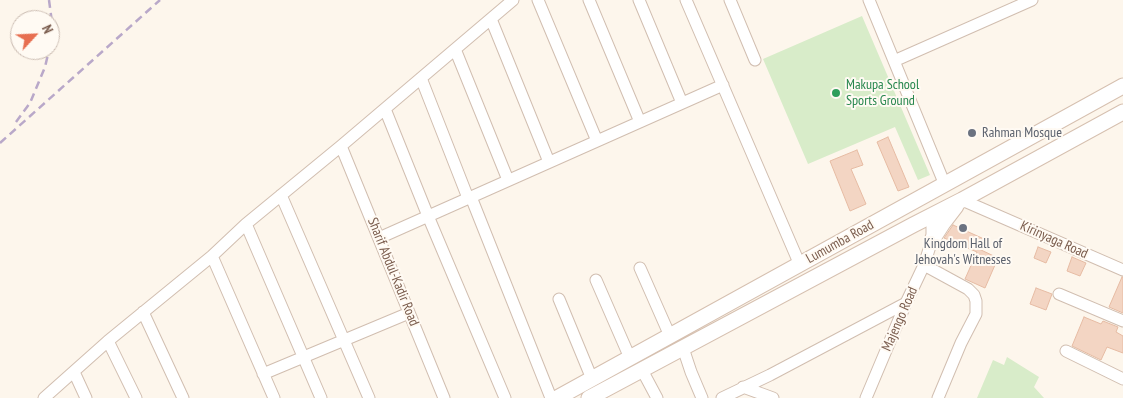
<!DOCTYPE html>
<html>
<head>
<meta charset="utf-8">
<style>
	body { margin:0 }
	#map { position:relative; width:1123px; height:398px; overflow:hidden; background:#fdf6ec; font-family:"PT Sans Narrow",sans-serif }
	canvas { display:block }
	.north { position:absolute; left:10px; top:10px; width:50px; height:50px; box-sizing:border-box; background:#fffaf3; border:1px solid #cabbb1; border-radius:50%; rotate:65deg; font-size:14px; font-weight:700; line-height:20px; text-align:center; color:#7a5c4d }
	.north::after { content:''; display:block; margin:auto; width:18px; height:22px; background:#e76f51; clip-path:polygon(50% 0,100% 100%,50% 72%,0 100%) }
</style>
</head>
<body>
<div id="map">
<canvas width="1123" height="398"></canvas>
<div class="north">N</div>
</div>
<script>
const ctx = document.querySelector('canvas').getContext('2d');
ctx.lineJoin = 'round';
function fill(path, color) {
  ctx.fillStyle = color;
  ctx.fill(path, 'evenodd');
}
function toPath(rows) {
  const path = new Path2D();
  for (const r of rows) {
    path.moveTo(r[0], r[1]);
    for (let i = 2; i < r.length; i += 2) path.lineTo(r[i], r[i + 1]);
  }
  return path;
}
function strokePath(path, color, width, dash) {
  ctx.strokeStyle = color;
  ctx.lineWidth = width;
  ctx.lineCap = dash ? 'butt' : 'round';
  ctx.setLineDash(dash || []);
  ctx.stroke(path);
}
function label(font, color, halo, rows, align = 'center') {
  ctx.font = font + ' "PT Sans Narrow",sans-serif';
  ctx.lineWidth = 4;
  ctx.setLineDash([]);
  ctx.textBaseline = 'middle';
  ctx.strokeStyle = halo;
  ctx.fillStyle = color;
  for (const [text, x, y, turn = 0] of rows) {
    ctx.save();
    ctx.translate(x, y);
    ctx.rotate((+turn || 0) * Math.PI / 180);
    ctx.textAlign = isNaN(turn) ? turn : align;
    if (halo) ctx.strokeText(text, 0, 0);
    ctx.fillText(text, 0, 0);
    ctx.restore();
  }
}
fill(toPath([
	[862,16,930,175,918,180,895,127,808,164,763,59],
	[1007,357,1039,377,1034,387,1044,398,977,398,993,360,1004,365]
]), '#d8ecc9');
const building = toPath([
	[888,137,909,187,898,191,877,142,888,137],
	[857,150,863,165,851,169,866,204,850,211,830,161,857,150],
	[953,225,984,239,979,249,998,258,985,288,965,279,977,252,944,238,953,225],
	[1038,247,1051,252,1046,263,1034,258,1038,247],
	[1072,257,1086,263,1080,276,1067,271,1072,257],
	[1122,277,1123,277,1123,313,1109,307,1122,277],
	[1036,288,1052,294,1046,310,1030,304,1036,288],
	[1084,317,1101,324,1103,321,1118,327,1116,332,1123,336,1123,353,1107,347,1101,360,1072,346,1084,317]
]);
fill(building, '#f3d5c3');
strokePath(building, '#e6bba3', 1);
const minor = toPath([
	[538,0,597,141],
	[589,0,640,122],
	[639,0,682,103],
	[686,0,800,265],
	[730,0,755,60],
	[869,0,945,185],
	[491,19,549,162],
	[455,49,508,180],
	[894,61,1032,0],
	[421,78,468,198],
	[385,109,428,216,505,398],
	[341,146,444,398],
	[281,195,369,398],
	[471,197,551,398],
	[962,200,1123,270],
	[246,224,321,398],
	[379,238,723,85],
	[212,256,274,398],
	[924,265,968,289,974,295,976,301,976,314,961,343,938,398],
	[640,268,670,336],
	[596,280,630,358],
	[1059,294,1123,321],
	[559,299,592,379],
	[143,312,183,398],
	[108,341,136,398],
	[683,348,691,372,702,398],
	[1066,351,1123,379],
	[642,370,657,398],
	[74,372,86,398],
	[263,374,409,313],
	[743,387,773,398],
	[44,398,108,341,212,256,246,224,341,146,513,0],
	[722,398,770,375,906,303],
	[866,398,906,303,924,265,932,240,932,216]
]);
const secondary = toPath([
	[932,240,943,223,956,206],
	[557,398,1123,86],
	[589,398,913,225,962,200,1123,112]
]);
strokePath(minor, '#d1beb0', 13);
strokePath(secondary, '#d6c0b0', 17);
strokePath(minor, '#fff', 11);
strokePath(secondary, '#fff', 15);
strokePath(toPath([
	[49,0,53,30,50,45],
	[16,122,30,103,45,67,49,50],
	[0,143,160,0]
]), '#b9a8c9', 2.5, [8, 5]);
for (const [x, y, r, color] of [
	[836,93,5,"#2e9e5b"],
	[972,133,5,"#6b7280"],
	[963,228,5,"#6b7280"]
]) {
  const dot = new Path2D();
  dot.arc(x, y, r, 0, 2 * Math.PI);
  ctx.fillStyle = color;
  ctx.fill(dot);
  strokePath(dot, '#fffaf3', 2);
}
label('14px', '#27864d', '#fffaf3', [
	["Makupa School",846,85],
	["Sports Ground",846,101]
], 'left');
label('14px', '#5b616d', '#fffaf3', [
	["Rahman Mosque",982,133],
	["Kingdom Hall of",963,244,"center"],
	["Jehovah's Witnesses",963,260,"center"]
], 'left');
label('14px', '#7a5c4d', '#fffaf3', [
	["Kirinyaga Road",1054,240,24],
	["Lumumba Road",840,242,-29],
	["Sharif Abdul-Kadir Road",393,272,68],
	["Majengo Road",900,319,-66]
]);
</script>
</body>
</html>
